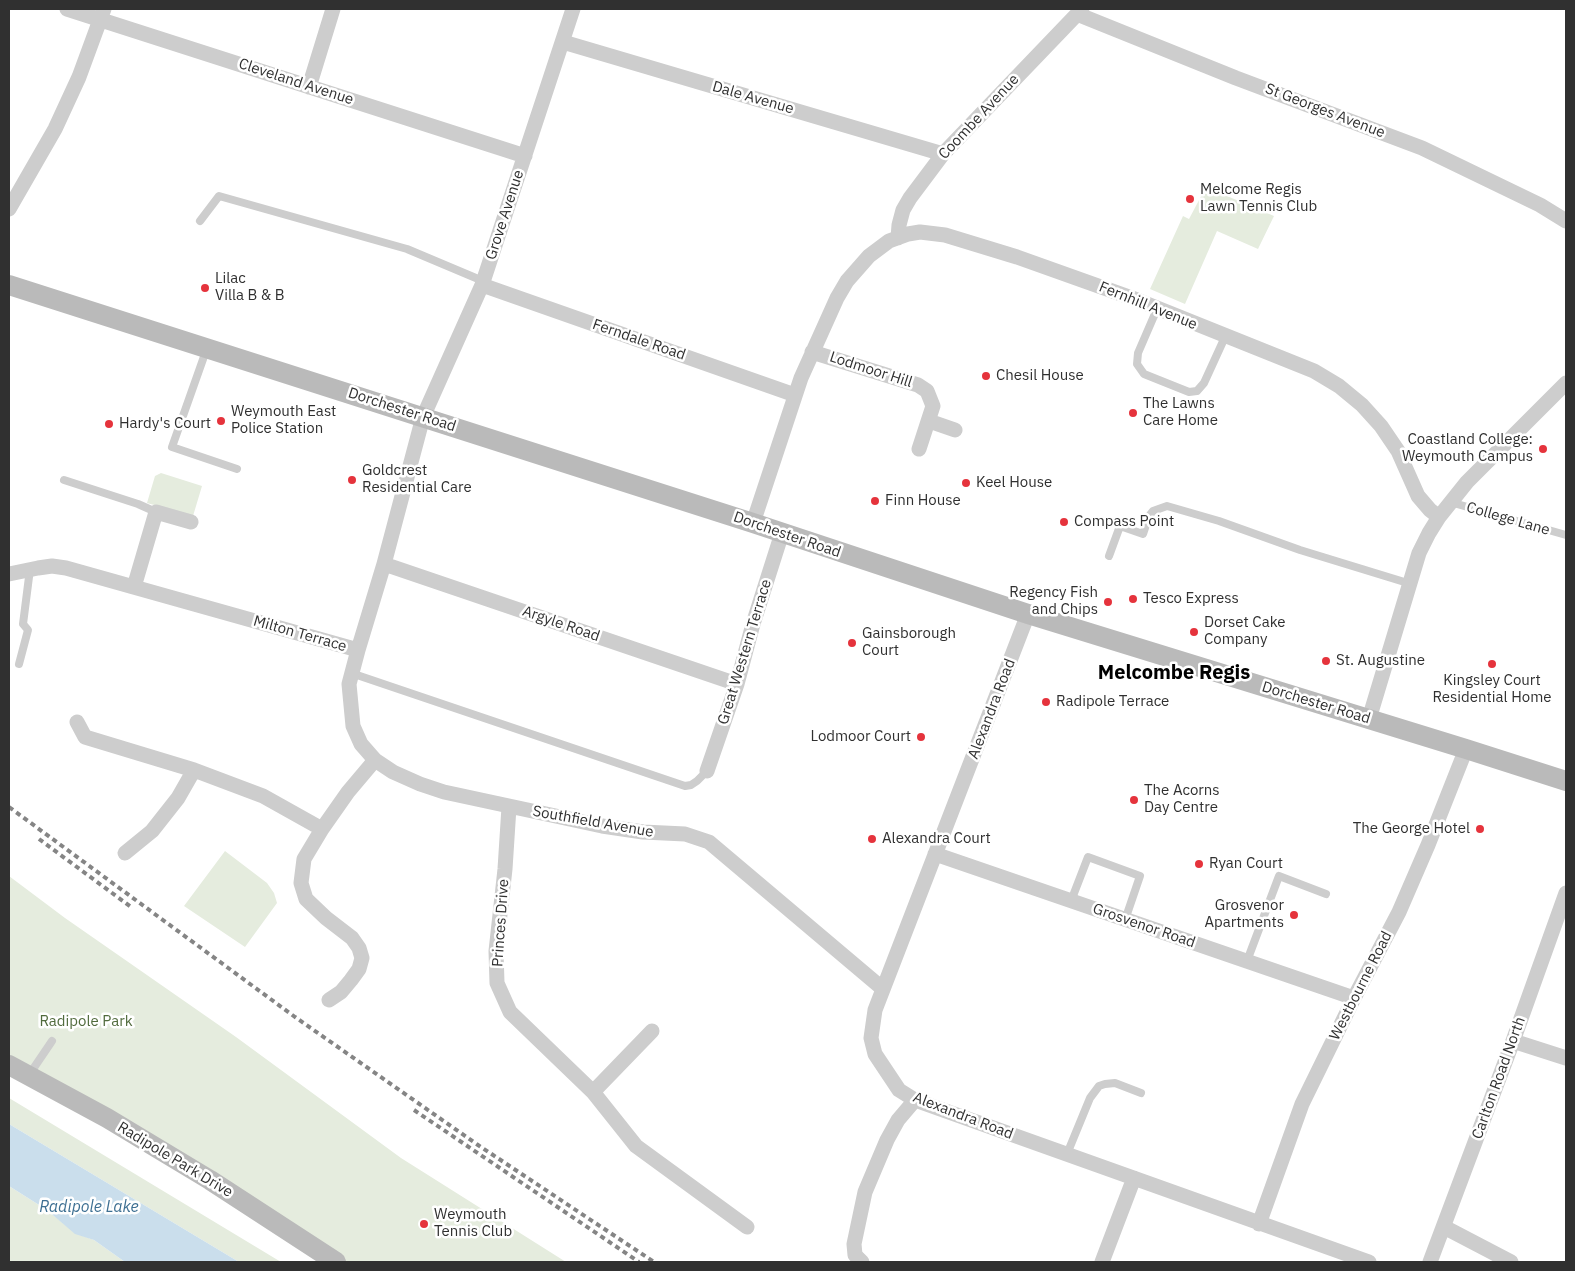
<!DOCTYPE html>
<html>
<head>
<meta charset="utf-8">
<style>
	body { margin:0 }
	#map { position:relative; width:1575px; height:1271px; overflow:hidden; background:#fff; font-family:"IBM Plex Sans",sans-serif }
	canvas { display:block }
	.frame { position:absolute; inset:0; border:10px solid #303030; pointer-events:none }
</style>
</head>
<body>
<div id="map">
<canvas width="1575" height="1271"></canvas>
<div class="frame"></div>
</div>
<script>
const ctx = document.querySelector('canvas').getContext('2d');
ctx.lineJoin = 'round';
function fill(path, color) {
  ctx.fillStyle = color;
  ctx.fill(path, 'evenodd');
}
function toPath(rows) {
  const path = new Path2D();
  for (const r of rows) {
    path.moveTo(r[0], r[1]);
    for (let i = 2; i < r.length; i += 2) path.lineTo(r[i], r[i + 1]);
  }
  return path;
}
function strokePath(path, color, width, dash) {
  ctx.strokeStyle = color;
  ctx.lineWidth = width;
  ctx.lineCap = dash ? 'butt' : 'round';
  ctx.setLineDash(dash || []);
  ctx.stroke(path);
}
function label(font, color, halo, rows, align = 'center') {
  ctx.font = font + ' "IBM Plex Sans",sans-serif';
  ctx.lineWidth = 5;
  ctx.setLineDash([]);
  ctx.textBaseline = 'middle';
  ctx.strokeStyle = halo;
  ctx.fillStyle = color;
  for (const [text, x, y, turn = 0] of rows) {
    ctx.save();
    ctx.translate(x, y);
    ctx.rotate((+turn || 0) * Math.PI / 180);
    ctx.textAlign = isNaN(turn) ? turn : align;
    if (halo) ctx.strokeText(text, 0, 0);
    ctx.fillText(text, 0, 0);
    ctx.restore();
  }
}
fill(toPath([
	[1206,187,1274,216,1258,249,1217,231,1185,304,1150,289,1183,216,1189,219],
	[161,473,202,486,193,516,147,503,155,476],
	[225,851,267,883,274,893,277,903,245,947,184,906],
	[9,876,65,918,236,1037,401,1158,566,1262,336,1262,9,1065],
	[9,1098,14,1101,281,1262,239,1262,9,1124],
	[9,1186,47,1210,75,1233,94,1240,125,1262,9,1262]
]), '#e5ecde');
fill(toPath([
	[9,1124,239,1262,125,1262,94,1240,75,1234,47,1210,9,1186]
]), '#cadeec');
strokePath(toPath([
	[200,221,219,196,407,249,483,281],
	[1157,309,1138,353,1137,364,1144,374,1189,392,1197,391,1204,383,1225,337],
	[207,348,172,447,237,469],
	[64,480,138,504,156,512],
	[1450,502,1566,535],
	[1109,556,1120,526,1143,534,1149,516,1153,511,1167,506,1219,521,1300,550,1411,584],
	[19,664,28,630,23,624,30,569],
	[351,673,685,786,691,785,697,781,707,771],
	[1071,901,1088,857,1140,876,1125,920],
	[1247,961,1279,876,1326,894],
	[29,1075,52,1041],
	[1067,1154,1090,1098,1099,1086,1105,1084,1115,1083,1141,1093]
]), '#cdcdcd', 8);
strokePath(toPath([
	[67,9,525,156],
	[1077,14,1236,78,1422,148,1540,205,1566,221],
	[563,42,943,154],
	[309,87,333,9],
	[9,209,55,129,79,77,104,9],
	[898,238,899,225,903,210,910,198,943,154,1082,9],
	[482,285,795,395],
	[812,352,918,385,927,391,933,406,919,449],
	[929,421,955,430],
	[1439,517,1467,482,1566,383],
	[753,523,801,378,837,298,847,281,869,256,889,241,908,234,920,232,945,235,1017,257,1132,298,1314,371,1339,386,1362,405,1381,426,1398,451,1418,496,1430,510,1439,517,1429,533,1419,553,1369,719],
	[384,564,737,684],
	[9,574,38,568,52,566,66,568,358,650,384,564,423,417,482,285,573,9],
	[134,587,156,512,191,522],
	[1028,614,875,1010,871,1038,875,1054,899,1090,915,1100,1369,1262],
	[358,650,349,684,353,726,361,744,375,760,393,772,420,784,444,792,602,826,643,832,685,834,709,842,883,989],
	[77,722,85,737,194,770,263,796,322,829],
	[707,771,737,684,753,624,782,533],
	[509,807,505,869,496,951,497,983,510,1012,593,1092,636,1146,747,1227],
	[125,853,152,831,178,798,194,770],
	[935,854,1354,998],
	[329,1000,341,992,351,980,359,969,362,958,359,948,352,938,326,918,306,899,301,883,304,859,322,829,348,792,375,760],
	[1513,1041,1566,1058],
	[593,1092,652,1031],
	[1259,1224,1302,1104,1354,998,1399,912,1428,845,1466,749],
	[1444,1227,1511,1262],
	[862,1262,855,1255,854,1244,865,1192,887,1140,898,1120,915,1100],
	[1102,1262,1134,1178],
	[1430,1262,1513,1041,1566,893]
]), '#cdcdcd', 15);
strokePath(toPath([
	[9,285,753,523,1028,614,1466,749,1566,781],
	[9,1065,107,1118,210,1180,336,1262]
]), '#bababa', 20);
strokePath(toPath([
	[9,807,295,1017,478,1145,654,1262],
	[39,839,131,907],
	[414,1110,639,1262]
]), '#858585', 4, [5, 4]);
for (const [x, y, r, color] of [
	[1190,199,5,"#e5333c"],
	[205,288,5,"#e5333c"],
	[986,376,5,"#e5333c"],
	[1133,413,5,"#e5333c"],
	[221,421,5,"#e5333c"],
	[109,424,5,"#e5333c"],
	[1543,449,5,"#e5333c"],
	[352,480,5,"#e5333c"],
	[966,483,5,"#e5333c"],
	[875,501,5,"#e5333c"],
	[1064,522,5,"#e5333c"],
	[1133,599,5,"#e5333c"],
	[1108,602,5,"#e5333c"],
	[1194,632,5,"#e5333c"],
	[852,643,5,"#e5333c"],
	[1326,661,5,"#e5333c"],
	[1492,664,5,"#e5333c"],
	[1046,702,5,"#e5333c"],
	[921,737,5,"#e5333c"],
	[1134,800,5,"#e5333c"],
	[1480,829,5,"#e5333c"],
	[872,839,5,"#e5333c"],
	[1199,864,5,"#e5333c"],
	[1294,915,5,"#e5333c"],
	[424,1224,5,"#e5333c"]
]) {
  const dot = new Path2D();
  dot.arc(x, y, r, 0, 2 * Math.PI);
  ctx.fillStyle = color;
  ctx.fill(dot);
  strokePath(dot, '#fff', 2);
}
label('15px', '#303030', '#fff', [
	["Cleveland Avenue",296,82,18],
	["Dale Avenue",753,98,16],
	["St Georges Avenue",1325,111,21],
	["Coombe Avenue",979,117,-47],
	["Grove Avenue",505,215,-72],
	["Fernhill Avenue",1148,306,22],
	["Ferndale Road",639,340,19],
	["Lodmoor Hill",871,370,18],
	["Dorchester Road",402,410,18],
	["College Lane",1508,519,16],
	["Dorchester Road",787,535,19],
	["Argyle Road",561,624,19],
	["Milton Terrace",300,634,16],
	["Great Western Terrace",745,652,-73],
	["Dorchester Road",1316,703,17],
	["Alexandra Road",992,709,-69],
	["Southfield Avenue",593,822,10],
	["Princes Drive",501,923,-86],
	["Grosvenor Road",1144,926,19],
	["Westbourne Road",1361,986,-63],
	["Carlton Road North",1499,1078,-70],
	["Alexandra Road",963,1116,21],
	["Radipole Park Drive",175,1160,31]
]);
label('15px', '#303030', '#fff', [
	["Melcome Regis",1200,190],
	["Lawn Tennis Club",1200,207],
	["Lilac",215,279],
	["Villa B & B",215,296],
	["Chesil House",996,376],
	["The Lawns",1143,404],
	["Care Home",1143,421],
	["Weymouth East",231,412],
	["Police Station",231,429],
	["Hardy's Court",119,424],
	["Coastland College:",1533,440,"right"],
	["Weymouth Campus",1533,457,"right"],
	["Goldcrest",362,471],
	["Residential Care",362,488],
	["Keel House",976,483],
	["Finn House",885,501],
	["Compass Point",1074,522],
	["Regency Fish",1098,593,"right"],
	["and Chips",1098,610,"right"],
	["Tesco Express",1143,599],
	["Dorset Cake",1204,623],
	["Company",1204,640],
	["Gainsborough",862,634],
	["Court",862,651],
	["St. Augustine",1336,661],
	["Kingsley Court",1492,681,"center"],
	["Residential Home",1492,698,"center"],
	["Radipole Terrace",1056,702],
	["Lodmoor Court",911,737,"right"],
	["The Acorns",1144,791],
	["Day Centre",1144,808],
	["The George Hotel",1470,829,"right"],
	["Alexandra Court",882,839],
	["Ryan Court",1209,864],
	["Grosvenor",1284,906,"right"],
	["Apartments",1284,923,"right"],
	["Weymouth",434,1215],
	["Tennis Club",434,1232]
], 'left');
label('15px', '#516b3d', '#fff', [
	["Radipole Park",86,1022]
]);
label('italic 16px', '#3d6f92', '#fff', [
	["Radipole Lake",89,1207]
]);
label('bold 20px', '#000', '#fff', [
	["Melcombe Regis",1174,673]
]);
</script>
</body>
</html>
